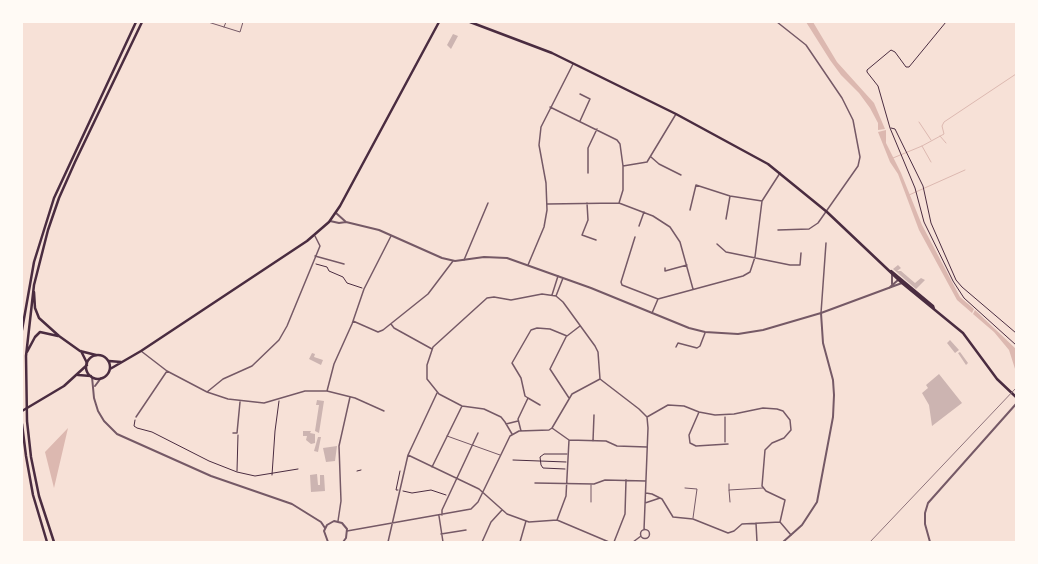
<!DOCTYPE html>
<html>
<head>
<meta charset="utf-8">
<style>
	body { margin:0 }
	#map { position:relative; width:1038px; height:564px; overflow:hidden; background:#f7e1d7; font-family:Signika,sans-serif }
	canvas { display:block }
	.frame { position:absolute; inset:0; border:23px solid #fffaf5; pointer-events:none }
</style>
</head>
<body>
<div id="map">
<canvas width="1038" height="564"></canvas>
<div class="frame"></div>
</div>
<script>
const ctx = document.querySelector('canvas').getContext('2d');
ctx.lineJoin = 'round';
function fill(path, color) {
  ctx.fillStyle = color;
  ctx.fill(path, 'evenodd');
}
function toPath(rows) {
  const path = new Path2D();
  for (const r of rows) {
    if (r.length === 3) {
      path.moveTo(r[0] + r[2], r[1]);
      path.arc(r[0], r[1], r[2], 0, 2 * Math.PI);
      continue;
    }
    path.moveTo(r[0], r[1]);
    for (let i = 2; i < r.length; i += 2) path.lineTo(r[i], r[i + 1]);
  }
  return path;
}
function strokePath(path, color, width, dash) {
  ctx.strokeStyle = color;
  ctx.lineWidth = width;
  ctx.lineCap = dash ? 'butt' : 'round';
  ctx.setLineDash(dash || []);
  ctx.stroke(path);
}
fill(toPath([
	[806,22,813,22,837,62,874,103,885,129,878,130,878,123,870,108,859,93,841,75,830,60],
	[886,130,886,143,901,173,922,225,960,297,974,309,972,313,957,300,919,230,898,174,890,162,878,132],
	[975,310,1016,349,1016,372,1009,350,994,332,973,314],
	[68,428,54,488,45,452]
]), '#dcb8b0');
strokePath(toPath([
	[919,122,931,140],
	[940,136,946,143],
	[922,146,931,162],
	[893,158,922,146,944,134,942,126,944,122,1016,74],
	[909,195,965,170]
]), '#dcb8b0', 1);
fill(toPath([
	[453,34,458,36,451,49,447,45],
	[898,265,901,268,897,271,901,271,915,283,921,278,925,280,916,289,893,269],
	[950,340,959,350,955,353,947,343],
	[960,352,968,363,966,365,958,353],
	[312,353,315,354,314,357,323,360,321,365,309,359],
	[939,374,962,403,932,426,929,405,922,393,928,388,926,385],
	[317,400,324,401,319,433,315,431,319,405,316,405],
	[303,431,311,431,310,433,315,434,315,443,311,444,306,440,307,436,303,436],
	[318,437,321,437,318,452,314,451],
	[337,446,335,461,326,462,323,448],
	[317,474,318,485,320,485,320,475,324,475,325,491,311,492,310,475]
]), '#ccb4b1');
strokePath(toPath([
	[946,22,909,67,906,67,895,52,891,50,867,70,867,72,878,86,890,128,915,188,924,222,953,281,964,298,1016,345],
	[891,128,895,129,923,186,931,223,956,280,962,287,1016,333],
	[316,264,327,267,329,271,343,277,347,283,362,288],
	[725,417,725,442],
	[135,420,134,426,137,428,152,432,209,461,237,472,255,476,298,469],
	[513,460,566,462],
	[565,469,543,468,541,465,540,457,544,454,567,454],
	[237,471,238,435],
	[357,471,361,470],
	[272,475,275,431,279,401],
	[398,490,396,490,400,471],
	[403,491,412,493,431,490,446,495]
]), '#4a2c40', 1);
strokePath(toPath([
	[208,22,240,32,243,22],
	[224,27,226,22],
	[729,484,729,490],
	[685,488,697,489,693,518],
	[591,502,591,485],
	[730,502,729,490,763,488]
]), '#755966', 1);
strokePath(toPath([
	[447,436,500,455]
]), '#755966', 1);
strokePath(toPath([
	[777,22,806,45,842,98,853,120,860,157,858,166,818,223,809,229,778,230],
	[550,107,617,140,620,144,623,166,623,190,619,203],
	[580,121,590,99,580,94],
	[651,157,659,164,681,175],
	[623,166,647,162,676,114],
	[588,173,588,148,597,129],
	[587,203,588,220,582,235,596,240],
	[547,204,619,203,653,216,670,227,680,242,693,289],
	[690,210,696,185,730,196,762,201],
	[726,219,730,196],
	[639,226,644,212],
	[635,237,621,282,622,285,658,299,652,313],
	[717,244,726,252,790,265,800,265,801,253],
	[315,256,344,264],
	[464,260,488,203],
	[528,265,544,227,547,210,546,183,539,145,541,127,573,64],
	[665,268,665,271,687,265],
	[552,295,558,276],
	[556,296,563,278],
	[658,299,743,276,750,272,755,257,762,201,780,173],
	[821,313,826,243],
	[353,321,378,332,383,330,428,294,453,261],
	[391,324,394,328,432,349],
	[566,337,550,369,569,398],
	[676,347,678,343,697,348,700,346,705,333],
	[141,351,167,371,207,392,228,399,264,403,305,391,327,391,355,398,384,411],
	[600,379,639,409,647,417,648,428,644,530],
	[327,391,334,364,352,324,364,289,391,236],
	[207,392,223,379,252,366,279,340,287,326,320,246,315,236],
	[528,398,540,405],
	[699,412,689,435,690,443,696,446,728,444],
	[136,417,167,371],
	[647,417,668,405,684,406,699,412,715,415,734,414,763,408,777,409,783,411,790,420,791,430,784,438,772,443,765,450,762,486,766,491,785,500,780,522],
	[506,424,518,421],
	[552,428,569,440,606,441,617,446,647,447],
	[521,431,518,419,528,398,525,396,521,378,512,363,531,330,537,328,550,329,567,336,580,326],
	[233,433,237,433,240,402],
	[512,434,505,422,501,417,484,409,462,406,439,394,427,379,427,365,433,347,487,298,494,297,511,300,542,294,556,296,563,302,595,346,598,352,600,379],
	[593,441,594,415],
	[408,455,479,489,507,514,529,522,557,520,609,542],
	[432,467,462,406],
	[535,483,594,484,605,480,646,481],
	[646,493,652,494,662,499,673,517,693,519,728,533,734,531,742,524,780,522],
	[645,503,660,498],
	[442,515,442,510,478,433],
	[439,516,443,542],
	[557,520,566,496,569,440],
	[338,521,341,501,339,446,350,397],
	[780,522,791,535],
	[756,523,757,542],
	[645,534,4.5],
	[347,531,471,509,478,502,510,436,519,431,549,430,552,428,572,394,600,379],
	[441,534,466,530],
	[388,542,408,455,437,393],
	[482,542,491,522,502,510],
	[520,542,526,521],
	[614,542,625,514,626,480],
	[633,542,641,536]
]), '#755966', 1.5);
strokePath(toPath([
	[336,213,346,222,379,230,442,258,455,261,484,257,507,258,591,288,689,328,705,332,738,334,763,330,821,313,902,283],
	[330,221,339,223,346,222],
	[892,284,892,274],
	[889,288,898,280],
	[92,377,94,398,98,411,104,421,117,434,211,476,292,504,321,522,325,528],
	[95,386,101,378],
	[328,542,324,531,327,525,334,521,342,523,347,529,346,538,343,542],
	[783,542,802,525,817,502,833,417,834,395,833,380,823,343,821,313],
	[930,542,925,524,925,513,928,503,1016,404]
]), '#755966', 2);
strokePath(toPath([
	[470,22,552,53,676,114,768,164,827,212,902,283,963,333,997,379,1016,397],
	[891,271,933,306,934,309],
	[98,367,12],
	[109,361,121,362],
	[110,369,141,351,307,241,329,222,340,206,439,22],
	[78,375,91,376],
	[22,411,64,386,87,365]
]), '#4a2c40', 2.5);
strokePath(toPath([
	[34,292,35,308,39,318,59,336,80,351,96,355],
	[22,330,34,262,54,198,136,22],
	[81,351,87,363],
	[27,352,35,337,40,332,58,336],
	[22,424,26,456,33,495,47,542],
	[54,542,39,496,31,457,27,421,26,356,34,285,48,230,59,198,75,162,142,22]
]), '#4a2c40', 2.5);
strokePath(toPath([
	[870,542,1016,388]
]), '#8f747c', 1);
</script>
</body>
</html>
